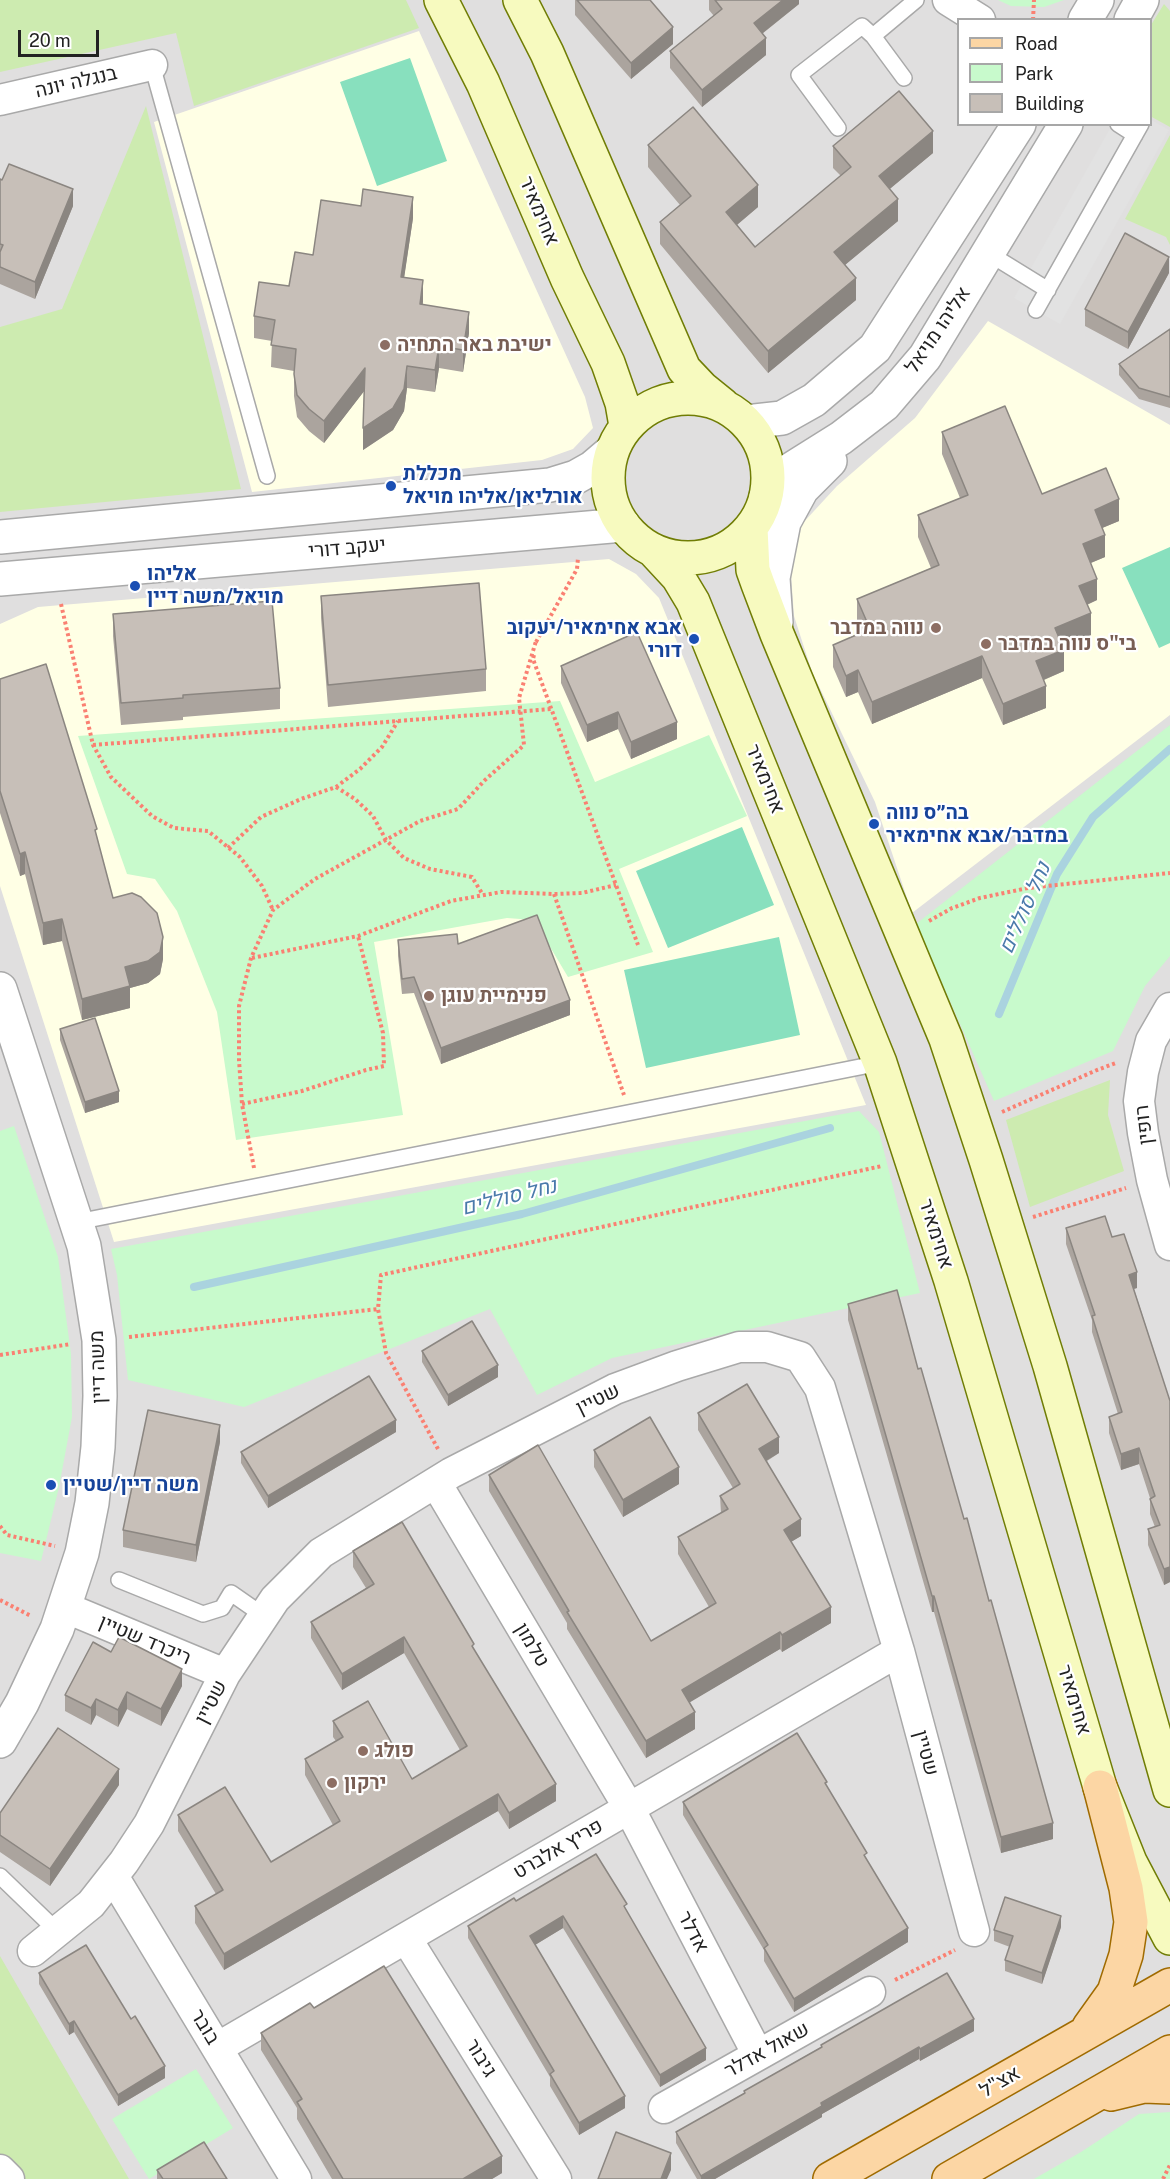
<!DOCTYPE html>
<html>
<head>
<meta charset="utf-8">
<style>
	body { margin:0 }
	#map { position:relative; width:1170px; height:2179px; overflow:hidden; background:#f2efe9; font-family:"Public Sans",sans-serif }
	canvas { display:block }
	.legend { position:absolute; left:957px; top:18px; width:195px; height:108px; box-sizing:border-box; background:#fff; border:2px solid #a7a7a7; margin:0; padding:8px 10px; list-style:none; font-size:18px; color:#222 }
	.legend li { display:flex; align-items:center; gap:12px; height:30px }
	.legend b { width:30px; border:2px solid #a7a7a7 }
	.scale { position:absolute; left:18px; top:30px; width:81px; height:27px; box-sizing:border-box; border:3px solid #222; border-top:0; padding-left:8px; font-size:18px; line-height:21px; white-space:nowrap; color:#222; -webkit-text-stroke:4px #fff; paint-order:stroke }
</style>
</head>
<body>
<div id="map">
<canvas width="1170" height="2179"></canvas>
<ul class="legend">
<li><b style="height:8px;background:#fcd6a4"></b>Road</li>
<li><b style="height:16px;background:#c8facc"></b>Park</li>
<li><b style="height:16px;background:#c7bfb8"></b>Building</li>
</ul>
<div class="scale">20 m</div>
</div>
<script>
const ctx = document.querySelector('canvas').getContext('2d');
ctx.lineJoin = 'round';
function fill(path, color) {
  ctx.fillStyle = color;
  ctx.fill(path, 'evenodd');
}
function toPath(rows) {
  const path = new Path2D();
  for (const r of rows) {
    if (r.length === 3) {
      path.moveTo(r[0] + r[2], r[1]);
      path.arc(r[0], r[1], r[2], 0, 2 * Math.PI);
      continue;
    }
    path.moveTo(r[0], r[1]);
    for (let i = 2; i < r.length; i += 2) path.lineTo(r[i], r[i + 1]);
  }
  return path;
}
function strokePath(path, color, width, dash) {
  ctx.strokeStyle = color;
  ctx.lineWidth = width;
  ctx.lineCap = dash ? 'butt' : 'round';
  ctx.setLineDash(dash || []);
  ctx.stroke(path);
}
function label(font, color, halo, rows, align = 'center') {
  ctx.font = font + ' "Public Sans",Heebo,sans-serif';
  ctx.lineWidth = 4.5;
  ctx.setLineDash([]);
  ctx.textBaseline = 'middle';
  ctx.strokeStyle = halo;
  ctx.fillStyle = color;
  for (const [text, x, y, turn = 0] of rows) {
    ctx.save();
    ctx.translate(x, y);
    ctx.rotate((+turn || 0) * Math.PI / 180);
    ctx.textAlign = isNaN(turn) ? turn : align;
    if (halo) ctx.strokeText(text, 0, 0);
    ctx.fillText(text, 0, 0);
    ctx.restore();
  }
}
fill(toPath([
	[0,0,1170,0,1170,2179,0,2179],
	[958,20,1150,20,1150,124,958,124]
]), '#e0dfdf');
fill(toPath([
	[419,31,585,397,593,428,573,449,542,460,252,492,154,122],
	[988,321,1170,425,1170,715,912,913,875,802,812,672,794,616,790,561,802,524,837,486,915,418],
	[609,559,636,574,659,598,866,1105,114,1242,0,886,0,624,38,607]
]), '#ffffe5');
fill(toPath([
	[0,0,406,0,419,28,194,106,176,33,0,72],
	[1164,4,1170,11,1170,127,1150,116,1151,25],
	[146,106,241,489,0,512,0,327,62,309],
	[1170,135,1170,245,1166,237,1125,219],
	[1110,1080,1108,1115,1124,1171,1030,1207,1006,1120],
	[0,1956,129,2179,0,2179]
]), '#cdebb0');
fill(toPath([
	[998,0,1064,0,1044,7,1011,6],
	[560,701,595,782,709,735,747,816,619,869,653,952,568,977,534,920,507,918,374,942,403,1115,236,1140,217,1012,177,911,155,879,127,874,78,736],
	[1170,725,1170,956,1145,986,1113,1051,994,1101,916,924],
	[859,1111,879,1132,920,1293,612,1358,537,1395,490,1309,244,1407,128,1380,117,1275,111,1249],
	[14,1126,58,1257,71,1354,72,1417,59,1487,41,1561,0,1553,0,1131],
	[196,2069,233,2128,149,2179,112,2119],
	[1170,2112,1170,2179,1034,2179,1081,2152,1139,2114]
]), '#c8facc');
fill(toPath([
	[410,58,447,161,377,186,340,82],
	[1170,547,1170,643,1159,648,1122,568],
	[742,827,774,905,668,948,636,871],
	[779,937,800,1035,646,1068,624,970]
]), '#88e0be');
fill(toPath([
	[1151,120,1169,130,1060,324,1014,298,1112,125,1150,124]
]), '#e2e2e2');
strokePath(toPath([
	[999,1014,1057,874,1093,817,1170,749],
	[194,1287,522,1214,830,1128]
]), '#aad3df', 8);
const service = toPath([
	[873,36,916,0],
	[152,65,267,476],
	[1118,124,1135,135],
	[838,128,799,75,862,26,873,36,904,78],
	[988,253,1048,290],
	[1036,310,1141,124],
	[77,1222,880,1063],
	[119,1580,203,1614,222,1608,231,1593,264,1616],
	[0,1876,57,1931]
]);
const minor = toPath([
	[948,0,980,20],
	[0,100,152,65],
	[1170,1008,1151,1041,1143,1072,1139,1101,1143,1133,1152,1180,1170,1245],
	[436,1483,629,1808,758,2055],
	[64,1607,225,1674],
	[113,1876,296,2179],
	[406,1938,556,2179],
	[33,1951,91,1904,124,1862,149,1824,225,1674,275,1599,321,1553,451,1473,615,1389,677,1366,739,1347,767,1347,800,1357,820,1388,899,1651,974,1931],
	[217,2048,899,1651],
	[664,2108,870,1992],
	[0,2170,9,2179]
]);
const tertiary = toPath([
	[1085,20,1097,0],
	[1131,20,1142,0],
	[746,422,782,418,814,400,875,348,1019,124],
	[766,497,790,470,841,438,884,405,925,357,1066,124],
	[0,537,550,485,576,477,592,468,612,451],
	[0,579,623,525],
	[776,623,773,578,784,522,802,489,830,461],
	[0,989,84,1246,99,1340,100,1396,98,1447,92,1503,82,1553,57,1629,22,1703,0,1741]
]);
const secondary = toPath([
	[441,0,483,83,567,278,608,363,622,403,626,426],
	[520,0,547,53,684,369,702,388,723,405],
	[688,478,80],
	[751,528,753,570,758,584,777,634,946,1039,986,1160,1050,1366,1170,1790],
	[653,550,678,577,693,602,880,1063,951,1281,1100,1787,1130,1862,1170,1938]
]);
const primary = toPath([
	[1089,2027,1114,1992,1126,1955,1131,1922,1126,1888,1100,1787],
	[1111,2094,1144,2086,1170,2087],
	[830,2179,1170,1985],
	[949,2179,1170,2052]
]);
strokePath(service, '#a9a9a9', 18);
strokePath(minor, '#a9a9a9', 33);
strokePath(tertiary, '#a9a9a9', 36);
strokePath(secondary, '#707d05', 36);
strokePath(primary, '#a06b00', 36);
strokePath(toPath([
	[1033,20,1034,0],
	[61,604,93,745,111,777,152,816,174,828,208,831,240,857,262,886,273,910],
	[536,642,577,569,578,558],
	[534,655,533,659,638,945],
	[93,745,551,709],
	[336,787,355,799,373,816,386,840,404,858,430,869,472,877,483,895],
	[228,848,261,817,301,799,336,787,360,769,382,747,398,721],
	[554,894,624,1095],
	[929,921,952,908,980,898,1028,888,1170,873],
	[252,958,358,936,451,901,501,892,554,894,582,893,616,885],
	[242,1104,302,1091,366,1070,384,1066,383,1033,358,936],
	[1002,1112,1097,1070,1116,1063],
	[254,1168,242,1104,239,1060,239,1006,251,958,273,910,315,879,420,821,458,809,485,780,524,745,519,698,536,641],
	[1033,1217,1126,1188],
	[129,1337,378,1309],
	[0,1355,71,1344],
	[438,1449,386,1353,378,1309,381,1275,882,1166],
	[0,1526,7,1535,55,1546],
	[0,1600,31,1616],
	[895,1980,955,1950],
	[1163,2179,1170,2165]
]), '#fa8072', 4, [3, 3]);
strokePath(service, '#fff', 15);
strokePath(minor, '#fff', 30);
strokePath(tertiary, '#fff', 33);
strokePath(secondary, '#f7fabf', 33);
strokePath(primary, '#fcd6a4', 33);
fill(toPath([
	[575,0,650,0,673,44,631,79,575,15],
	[709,0,799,0,799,4,762,34,766,55,702,107,670,68,670,51,714,16,709,10],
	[648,145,758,207,737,225,755,247,841,176,833,168,833,146,933,153,889,189,898,221,845,265,856,300,768,373,660,244,660,222,680,205,648,167],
	[0,179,73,206,35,299,0,284],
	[413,218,404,277,423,304,469,333,463,372,439,368,435,392,407,388,404,411,393,430,363,450,364,391,324,443,309,431,297,417,294,396,294,371,271,367,272,341,254,338,254,316,289,286,313,255],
	[1169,273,1128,349,1085,326,1085,309],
	[1170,329,1170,408,1139,399,1119,375,1119,364],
	[942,432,1042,494,1119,521,1102,528,1105,557,1091,563,1097,600,1087,605,1091,635,1062,647,1064,671,1044,680,1046,708,1003,725,982,678,872,724,858,692,846,697,833,667,833,645,862,633,857,621,857,599,931,568,918,537,918,515,960,498,942,454],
	[321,596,486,669,486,691,328,707,321,618],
	[113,614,280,688,280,709,183,717,183,720,121,725,113,636],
	[561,666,677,739,631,759,618,729,587,742,561,683],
	[0,679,97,837,113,898,163,959,160,974,148,983,130,988,130,1008,82,1020,62,941,43,945,25,874,20,876,0,813],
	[398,940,458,944,570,1015,441,1064,414,993,402,994,398,956],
	[60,1029,119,1102,85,1113,60,1040],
	[1066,1228,1112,1237,1137,1288,1134,1289,1170,1401,1170,1582,1164,1585,1148,1545,1148,1529,1155,1527,1150,1514,1150,1498,1139,1464,1121,1470,1109,1433,1109,1417,1118,1414,1092,1332,1092,1320,1066,1244],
	[848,1304,918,1369,1053,1839,1001,1853,934,1612,932,1612,848,1320],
	[422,1351,498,1377,448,1406,422,1362],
	[698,1413,779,1453,767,1461,801,1536,791,1542,831,1623,782,1652,780,1649,689,1702,695,1729,646,1758,567,1629,567,1623,489,1491,489,1475,651,1641,709,1607,678,1554,678,1537,721,1513,720,1496,733,1488,698,1430],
	[396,1432,268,1508,241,1463,241,1452],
	[220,1442,196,1562,123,1547,123,1530],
	[594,1450,679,1484,623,1517,594,1467],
	[353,1551,474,1649,556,1801,509,1829,498,1811,224,1970,195,1923,195,1906,216,1894,178,1831,178,1815,271,1862,333,1825,305,1775,305,1759,336,1741,333,1737,333,1721,412,1779,460,1750,404,1653,342,1690,311,1638,311,1622,366,1588,353,1567],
	[111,1652,182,1686,161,1726,127,1709,118,1727,96,1715,91,1725,65,1711,65,1695],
	[119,1785,50,1886,0,1852,0,1813],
	[827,1786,867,1861,908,1942,794,2012,764,1961,764,1950,683,1815,683,1802],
	[516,1901,627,1912,706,2060,660,2087,563,1928,535,1945,625,2108,579,2135,550,2086,550,2077,468,1938,468,1926],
	[1061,1927,1042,1984,1005,1971,1005,1960,1010,1947,994,1941,994,1930],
	[39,1973,165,2078,118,2106,74,2032,69,2035,39,1984],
	[314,2008,502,2173,492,2179,332,2179,297,2119,297,2108,261,2050,261,2033],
	[974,2031,920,2061,919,2059,822,2114,822,2117,715,2179,697,2179,676,2143,676,2132,744,2093,744,2091,821,2047,821,2045],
	[157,2170,227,2179,157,2179]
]), '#aba49e');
fill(toPath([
	[783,0,799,0,799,4,754,40,754,23],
	[673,27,673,44,631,79,631,63],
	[766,38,766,55,702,107,702,90],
	[933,131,933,153,879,198,879,176],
	[758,185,758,207,726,234,726,212],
	[73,189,73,206,35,299,35,282],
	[413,197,413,218,401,299,401,277],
	[898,199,898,221,834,274,834,252],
	[1169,257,1169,273,1128,349,1128,332],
	[856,278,856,300,768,373,768,351],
	[423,280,423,302,420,326,420,304],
	[469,312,469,333,463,372,463,350],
	[439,346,439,368,435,392,435,370],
	[407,366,407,388,404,411,393,430,363,450,363,428],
	[365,368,365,390,324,443,324,421],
	[1119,499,1119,521,1095,531,1095,510],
	[1105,535,1105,557,1083,566,1083,544],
	[1097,579,1097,600,1079,608,1079,586],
	[1091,613,1091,635,1055,650,1055,628],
	[1064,650,1064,671,1036,683,1036,661],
	[982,656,982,678,872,724,872,702],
	[858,670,858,692,846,697,846,676],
	[1046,686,1046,708,1003,725,1003,704],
	[618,712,618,729,587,742,587,725],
	[677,722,677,739,631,759,631,742],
	[25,852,25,874,20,876,20,854],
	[62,919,62,941,43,945,43,923],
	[163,937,163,959,160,974,148,983,130,988,130,1008,82,1020,82,999,125,967],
	[570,1000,570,1015,441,1064,441,1048],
	[119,1091,119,1102,85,1113,85,1102],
	[1137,1272,1137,1288,1129,1290,1129,1275],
	[498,1365,498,1377,448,1406,448,1395],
	[396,1420,396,1432,268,1508,268,1496],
	[220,1425,220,1442,196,1562,196,1545],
	[779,1437,779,1453,759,1465,759,1449],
	[1139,1448,1139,1464,1121,1470,1121,1454],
	[679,1467,679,1484,623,1517,623,1500],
	[801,1519,801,1536,784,1546,784,1530],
	[1170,1567,1170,1582,1164,1585,1164,1569],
	[932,1596,934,1596,934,1612,932,1612],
	[831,1607,831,1623,782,1652,782,1635],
	[780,1632,780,1649,682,1707,682,1690],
	[404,1637,404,1653,342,1690,342,1674],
	[182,1669,182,1686,161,1726,161,1709],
	[127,1692,127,1709,118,1727,118,1710],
	[96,1699,96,1715,91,1725,91,1708],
	[695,1712,695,1729,646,1758,646,1741],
	[119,1769,119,1785,50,1886,50,1869],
	[556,1784,556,1801,509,1829,509,1813],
	[498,1794,498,1811,224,1970,224,1954],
	[1053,1823,1053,1839,1001,1853,1001,1837],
	[563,1916,563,1928,530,1948,530,1936],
	[1061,1916,1061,1927,1042,1984,1042,1973],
	[908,1928,908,1942,794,2012,794,1999],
	[974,2019,974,2031,920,2061,920,2049],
	[74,2021,74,2032,69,2035,69,2024],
	[919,2047,919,2059,822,2114,822,2117,715,2179,701,2179,701,2176,821,2103],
	[706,2048,706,2060,660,2087,660,2075],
	[165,2066,165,2078,118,2106,118,2095],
	[625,2096,625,2108,579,2135,579,2123],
	[671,2153,671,2170,667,2179,661,2179],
	[502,2156,502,2173,492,2179,463,2179]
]), '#8b8681');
const building = toPath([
	[577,0,650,0,673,27,631,63,577,0],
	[715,0,783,0,754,23,766,38,702,90,670,51,722,9,715,0],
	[899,91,933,131,879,176,898,199,834,252,856,278,768,351,660,222,691,196,648,145,693,107,758,185,726,212,755,247,851,167,833,146,899,91],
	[9,164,73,189,35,282,0,267,0,252,3,245,0,244,0,179,2,180,9,164],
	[363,189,413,197,401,277,423,280,420,304,469,312,463,350,439,346,435,370,407,366,404,389,393,408,363,428,365,368,324,421,309,409,297,395,294,374,296,349,271,345,275,320,254,316,259,282,289,286,295,252,313,255,321,200,361,206,363,189],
	[1125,233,1169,257,1128,332,1085,309,1125,233],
	[1170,329,1170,397,1139,388,1119,364,1170,329],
	[1005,406,1042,494,1106,468,1119,499,1095,510,1105,535,1083,544,1097,579,1079,586,1091,613,1055,628,1064,650,1036,661,1046,686,1003,704,982,656,872,702,858,670,846,676,833,645,870,629,857,599,939,565,918,515,968,495,942,432,1005,406],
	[479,583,486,669,328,685,321,596,479,583],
	[272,601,280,688,183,695,183,698,121,703,113,614,272,601],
	[637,632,677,722,631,742,618,712,587,725,561,666,637,632],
	[46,664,97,829,95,830,113,898,132,893,141,897,157,913,163,937,160,952,148,961,125,967,130,986,82,999,62,919,43,923,25,852,20,854,0,791,0,679,46,664],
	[537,915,570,1000,441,1048,414,977,402,979,398,940,457,934,458,944,537,915],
	[95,1018,119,1091,85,1102,60,1029,95,1018],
	[1105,1216,1112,1237,1124,1234,1137,1272,1129,1275,1170,1401,1170,1567,1164,1569,1148,1529,1160,1525,1150,1499,1155,1496,1139,1448,1121,1454,1109,1417,1122,1412,1092,1316,1095,1315,1066,1228,1105,1216],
	[897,1290,918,1369,921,1368,964,1519,967,1518,989,1601,991,1600,1053,1823,1001,1837,934,1596,932,1596,848,1304,897,1290],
	[472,1321,498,1365,448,1395,422,1351,472,1321],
	[369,1376,396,1420,268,1496,241,1452,369,1376],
	[747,1384,779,1437,759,1449,801,1519,784,1530,831,1607,782,1635,780,1632,682,1690,695,1712,646,1741,567,1612,569,1611,489,1475,538,1445,651,1641,716,1603,678,1537,728,1509,720,1496,740,1484,698,1413,747,1384],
	[148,1410,220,1425,196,1545,123,1530,148,1410],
	[650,1417,679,1467,623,1500,594,1450,650,1417],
	[402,1522,474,1644,472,1646,556,1784,509,1813,498,1794,224,1954,195,1906,223,1890,178,1815,225,1787,271,1862,340,1821,305,1759,343,1737,333,1721,368,1701,412,1779,467,1746,404,1637,342,1674,311,1622,374,1584,353,1551,402,1522],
	[119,1637,182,1669,161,1709,127,1692,118,1710,96,1699,91,1708,65,1695,93,1642,111,1652,119,1637],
	[58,1728,119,1769,50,1869,0,1835,0,1813,58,1728],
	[797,1733,827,1782,825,1783,867,1853,864,1855,908,1928,794,1999,764,1948,768,1945,683,1802,797,1733],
	[596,1854,627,1904,624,1906,706,2048,660,2075,563,1916,530,1936,625,2096,579,2123,550,2074,554,2071,468,1926,514,1898,516,1901,596,1854],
	[1005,1897,1061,1916,1042,1973,1005,1960,1013,1936,994,1930,1005,1897],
	[86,1945,131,2019,135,2016,165,2066,118,2095,74,2021,69,2024,39,1973,86,1945],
	[384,1966,502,2156,463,2179,343,2179,297,2102,302,2099,261,2033,310,2003,314,2008,384,1966],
	[947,1973,974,2019,920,2049,919,2047,821,2103,822,2106,701,2176,676,2132,745,2093,744,2091,822,2047,821,2045,947,1973],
	[616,2132,671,2153,661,2179,598,2179,616,2132],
	[204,2142,227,2179,163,2179,157,2170,204,2142]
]);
fill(building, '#c7bfb8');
strokePath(building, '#8b8681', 1.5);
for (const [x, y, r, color] of [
	[385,345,6,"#8d6e63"],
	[391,486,6,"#1a4fb4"],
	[135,586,6,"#1a4fb4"],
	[936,628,6,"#8d6e63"],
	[694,639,6,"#1a4fb4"],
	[986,644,6,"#8d6e63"],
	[874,824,6,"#1a4fb4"],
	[429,996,6,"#8d6e63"],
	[51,1485,6,"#1a4fb4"],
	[363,1751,6,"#8d6e63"],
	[332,1783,6,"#8d6e63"]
]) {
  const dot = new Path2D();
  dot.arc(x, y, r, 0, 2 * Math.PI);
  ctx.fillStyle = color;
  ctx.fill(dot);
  strokePath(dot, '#fff', 2);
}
label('20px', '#222', '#fff', [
	["בנגלה יונה",76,82,-13],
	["אחימאיר",539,211,67],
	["אליהו מויאל",938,330,-56],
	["יעקב דורי",347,548,-5],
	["אחימאיר",765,779,68],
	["רופין",1144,1125,-97],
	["אחימאיר",936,1234,72],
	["משה דיין",98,1367,-92],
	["שטיין",598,1399,-26],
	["ריכרד שטיין",145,1640,23],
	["טלמון",532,1645,59],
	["אחימאיר",1074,1700,73],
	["שטיין",211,1702,-63],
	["שטיין",926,1753,75],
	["פריץ אלברט",558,1849,-30],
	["אדלר",693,1932,62],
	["בובר",205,2027,59],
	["שאול אדלר",767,2050,-29],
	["גיבור",481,2058,58],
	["אצ\"ל",1000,2082,-30]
]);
label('bold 20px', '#785e54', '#fff', [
	["ישיבת באר התחיה",397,345],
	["נווה במדבר",924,628,"right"],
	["בי\"ס נווה במדבר",998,644],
	["פנימיית עוגן",441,996],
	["פולג",375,1751],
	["ירקון",344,1783]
], 'left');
label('bold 20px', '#164399', '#fff', [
	["מכללת",403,474],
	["אורליאן/אליהו מויאל",403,497],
	["אליהו",147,574],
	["מויאל/משה דיין",147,597],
	["אבא אחימאיר/יעקוב",682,628,"right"],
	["דורי",682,651,"right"],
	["בה״ס נווה",886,813],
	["במדבר/אבא אחימאיר",886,836],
	["משה דיין/שטיין",63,1485]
], 'left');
label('italic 21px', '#4a7aab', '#fff', [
	["נחל סוללים",1025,908,-66],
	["נחל סוללים",509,1197,-14]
]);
</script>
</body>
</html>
